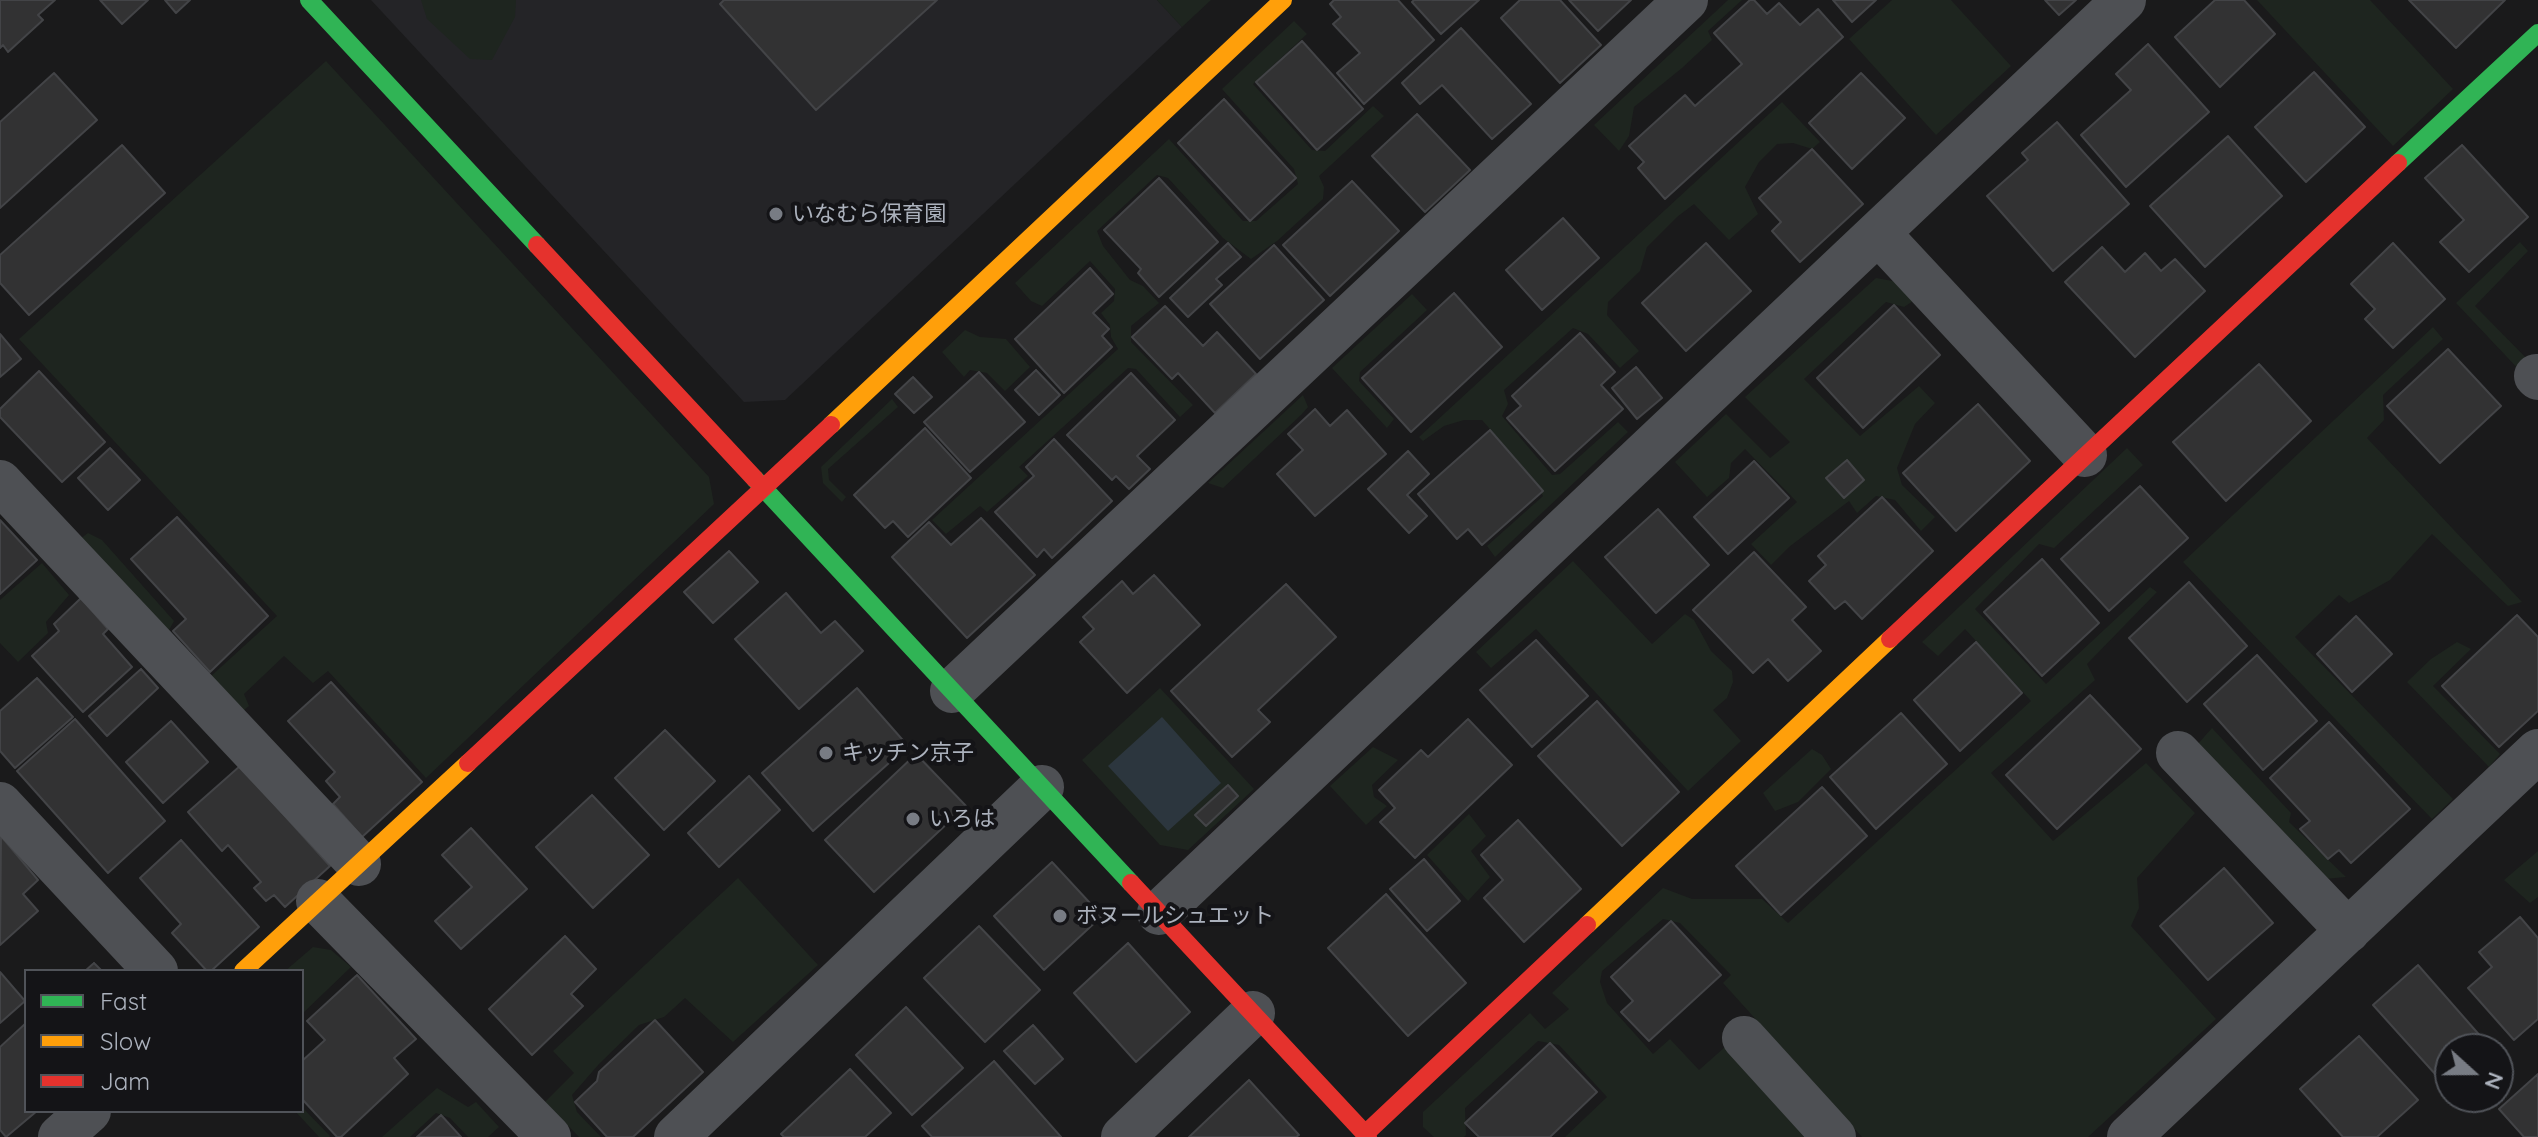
<!DOCTYPE html>
<html>
<head>
<meta charset="utf-8">
<style>
	body { margin:0 }
	#map { position:relative; width:2538px; height:1137px; overflow:hidden; background:#1a1a1b; font-family:Quicksand,sans-serif }
	canvas { display:block }
	.legend { position:absolute; left:24px; top:969px; width:280px; height:144px; box-sizing:border-box; background:#141417; border:2px solid #505359; margin:0; padding:10px 14px; list-style:none; font-size:24px; color:#abb1bc }
	.legend li { display:flex; align-items:center; gap:16px; height:40px }
	.legend b { width:40px; border:2px solid #505359 }
	.north { position:absolute; left:2434px; top:1033px; width:80px; height:80px; box-sizing:border-box; background:#141417; border:2px solid #505359; border-radius:50%; rotate:111deg; font-size:22px; font-weight:700; line-height:32px; text-align:center; color:#abb1bc }
	.north::after { content:''; display:block; margin:auto; width:28px; height:36px; background:#787c84; clip-path:polygon(50% 0,100% 100%,50% 72%,0 100%) }
</style>
</head>
<body>
<div id="map">
<canvas width="2538" height="1137"></canvas>
<ul class="legend">
<li><b style="height:10px;background:#30b455"></b>Fast</li>
<li><b style="height:10px;background:#ff9f0a"></b>Slow</li>
<li><b style="height:10px;background:#e5322d"></b>Jam</li>
</ul>
<div class="north">N</div>
</div>
<script>
const ctx = document.querySelector('canvas').getContext('2d');
ctx.lineJoin = 'round';
function fill(path, color) {
  ctx.fillStyle = color;
  ctx.fill(path, 'evenodd');
}
function toPath(rows) {
  const path = new Path2D();
  for (const r of rows) {
    path.moveTo(r[0], r[1]);
    for (let i = 2; i < r.length; i += 2) path.lineTo(r[i], r[i + 1]);
  }
  return path;
}
function strokePath(path, color, width, dash) {
  ctx.strokeStyle = color;
  ctx.lineWidth = width;
  ctx.lineCap = dash ? 'butt' : 'round';
  ctx.setLineDash(dash || []);
  ctx.stroke(path);
}
function label(font, color, halo, rows, align = 'center') {
  ctx.font = font + ' Quicksand,"Noto Sans JP",sans-serif';
  ctx.lineWidth = 8;
  ctx.setLineDash([]);
  ctx.textBaseline = 'middle';
  ctx.strokeStyle = halo;
  ctx.fillStyle = color;
  for (const [text, x, y, turn = 0] of rows) {
    ctx.save();
    ctx.translate(x, y);
    ctx.rotate((+turn || 0) * Math.PI / 180);
    ctx.textAlign = isNaN(turn) ? turn : align;
    if (halo) ctx.strokeText(text, 0, 0);
    ctx.fillText(text, 0, 0);
    ctx.restore();
  }
}
fill(toPath([
	[371,0,1157,0,1182,27,785,400,744,402]
]), '#242427');
fill(toPath([
	[421,0,516,0,515,17,492,60,470,59,427,19],
	[1157,0,1211,0,1182,27],
	[1728,0,1742,0,1708,31,1712,40,1682,68,1634,107,1629,136,1619,151,1594,125],
	[1892,0,1951,0,2011,66,1936,135,1849,39],
	[2257,0,2370,0,2453,89,2393,146],
	[1294,21,1307,34,1253,84,1312,150,1325,151,1373,106,1384,116,1319,176,1324,187,1323,199,1277,241,1251,259,1223,238,1168,178,1157,175,1097,231,1103,246,1130,280,1143,286,1159,303,1131,326,1131,342,1193,405,1180,417,1136,369,1128,368,1019,467,1028,476,987,512,980,506,946,534,932,520,1118,349,1111,337,1110,325,1101,313,1114,301,1115,289,1090,261,1042,306,1031,301,1015,283,1169,139,1243,221,1256,221,1298,184,1294,169,1222,89],
	[326,61,709,477,714,504,426,778,328,671,313,683,284,656,244,694,249,706,237,716,76,542,88,533,102,540,174,621,168,632,210,677,277,616,19,339],
	[1782,102,1820,142,1812,149,1793,143,1777,144,1759,162,1745,187,1758,214,1729,240,1694,204,1677,217,1647,247,1640,271,1608,302,1607,315,1639,351,1620,368,1588,334,1573,328,1504,390,1508,404,1502,416,1552,475,1560,474,1618,422,1628,432,1495,557,1487,546,1543,496,1536,482,1482,420,1464,420,1444,426,1423,441,1419,437],
	[2520,242,2528,251,2475,306,2533,365,2523,374,2456,303],
	[1876,278,1904,283,1919,297,1904,307,1886,302,1804,379,1860,436,1919,386,1935,403,1915,424,1897,468,1902,485,1935,517,1921,531,1895,500,1876,496,1857,513,1849,501,1789,547,1771,565,1751,544,1797,502,1745,449,1731,463,1729,478,1707,497,1675,462,1726,414,1770,458,1790,442,1745,397],
	[1412,294,1427,310,1360,372,1359,381,1394,419,1387,428,1332,368],
	[2433,327,2443,339,2383,395,2384,420,2367,438,2522,602,2508,606,2432,534,2390,580,2349,603,2339,595,2295,637,2453,799,2432,819,2183,562],
	[965,330,980,337,1006,339,1030,367,1005,391,987,373,970,370,964,377,942,352],
	[1303,395,1308,407,1302,414,1223,488,1208,483],
	[892,399,898,407,828,469,829,480,846,497,842,502,823,483,821,467],
	[2127,448,2143,465,2054,548,2039,544,1975,609,2046,684,2150,587,2157,592,2087,664,2095,680,1991,773,2053,841,2146,763,2195,813,2137,878,2139,908,2131,926,2216,1019,2088,1137,1862,1137,1723,983,1731,975,1680,923,1663,919,1602,971,1600,982,1607,1003,1653,1054,1670,1039,1699,1070,1725,1047,1807,1137,1565,1137,1607,1097,1559,1045,1538,1041,1465,1108,1466,1135,1464,1137,1434,1137,1423,1127,1423,1112,1530,1013,1545,1029,1569,1009,1552,993,1663,888,1692,899,1762,899,1788,923,2031,701,1965,629,1938,656,1922,642],
	[1573,561,1652,644,1685,614,1694,620,1711,651,1732,671,1733,682,1727,698,1713,710,1741,741,1688,791,1536,629,1491,668,1476,652],
	[42,563,69,595,46,622,48,633,18,662,0,643,0,600],
	[2457,642,2471,649,2433,686,2500,754,2489,767,2407,682,2431,659],
	[1160,688,1254,789,1188,850,1160,845,1082,760],
	[2212,728,2291,813,2289,822,2346,877,2325,879,2196,746],
	[1373,747,1398,760,1372,785,1374,797,1387,806,1366,825,1330,786],
	[1812,749,1822,755,1831,769,1798,802,1775,811,1763,793],
	[1469,814,1486,836,1471,851,1490,877,1468,901,1427,855],
	[2538,851,2538,897,2530,903,2504,880],
	[738,878,818,965,733,1042,685,998,664,1017,639,1025,599,1064,572,1095,577,1112,601,1137,579,1137,545,1102,574,1073,553,1051],
	[313,947,331,950,351,967,302,1014,302,971,285,971],
	[437,1088,468,1107,476,1102,499,1127,488,1137,468,1137,450,1118,436,1113,410,1137,382,1137],
	[302,1107,330,1136,329,1137,319,1137,295,1111,302,1111]
]), '#1e251f');
fill(toPath([
	[1162,717,1221,783,1168,831,1108,766]
]), '#2c363e');
const building = toPath([
	[0,0,55,0,38,15,43,20,8,52,3,45,0,48,0,0],
	[100,0,148,0,122,24,100,0],
	[165,0,190,0,176,13,165,0],
	[724,0,937,0,816,110,720,4,724,0],
	[1334,0,1398,0,1434,40,1364,104,1337,73,1360,53,1333,24,1341,17,1330,4,1334,0],
	[1414,0,1479,0,1441,34,1412,2,1414,0],
	[1520,0,1560,0,1601,45,1560,83,1501,18,1520,0],
	[1569,0,1631,0,1598,31,1569,0],
	[1750,0,1754,0,1767,14,1779,3,1800,25,1818,9,1843,37,1665,199,1638,168,1644,162,1629,146,1685,95,1695,106,1742,64,1714,33,1750,0],
	[1833,0,1876,0,1852,22,1833,0],
	[2045,0,2076,0,2059,15,2045,0],
	[2215,0,2244,0,2275,34,2220,87,2175,37,2215,0],
	[2409,0,2505,0,2456,48,2409,0],
	[1461,28,1531,104,1492,139,1442,85,1420,104,1402,83,1461,28],
	[1302,41,1363,109,1317,150,1256,82,1302,41],
	[2148,44,2209,112,2126,187,2081,135,2131,90,2116,74,2148,44],
	[2314,72,2365,127,2306,182,2255,127,2314,72],
	[54,73,97,120,0,208,0,122,54,73],
	[1861,73,1905,118,1852,169,1809,123,1861,73],
	[1224,99,1296,178,1250,221,1178,143,1224,99],
	[1417,114,1470,170,1425,212,1372,156,1417,114],
	[2057,122,2129,204,2053,271,1987,196,2028,160,2022,153,2057,122],
	[2228,136,2282,196,2205,267,2150,206,2228,136],
	[122,145,165,193,29,315,0,283,0,255,122,145],
	[2462,145,2528,217,2469,272,2440,242,2464,220,2425,178,2462,145],
	[1812,149,1863,204,1800,262,1772,231,1781,222,1759,198,1812,149],
	[1159,178,1218,242,1159,297,1138,273,1141,269,1104,230,1159,178],
	[1352,181,1399,231,1330,296,1283,245,1352,181],
	[1563,218,1599,258,1542,310,1506,270,1563,218],
	[1228,243,1241,257,1216,279,1222,285,1188,317,1170,298,1228,243],
	[1706,243,1751,291,1686,351,1642,303,1706,243],
	[2393,243,2445,299,2393,348,2365,319,2375,309,2351,284,2393,243],
	[1274,245,1324,300,1260,359,1210,304,1274,245],
	[2102,247,2125,272,2145,253,2161,271,2175,259,2205,291,2135,357,2065,282,2102,247],
	[1090,268,1113,294,1093,313,1109,329,1102,336,1112,347,1064,393,1015,339,1090,268],
	[1454,293,1502,347,1411,432,1362,378,1454,293],
	[1894,305,1940,355,1863,428,1817,378,1894,305],
	[1165,306,1203,346,1217,332,1256,374,1215,413,1178,373,1172,379,1132,337,1165,306],
	[1580,333,1615,372,1601,385,1623,409,1555,471,1507,418,1521,406,1512,396,1580,333],
	[0,334,21,359,0,377,0,334],
	[2448,349,2501,406,2440,463,2387,406,2448,349],
	[2259,364,2311,421,2226,501,2173,442,2259,364],
	[1636,367,1662,398,1637,419,1612,388,1636,367],
	[1036,370,1060,395,1039,415,1015,390,1036,370],
	[39,371,105,442,62,482,0,417,0,409,39,371],
	[979,372,1025,422,970,472,924,422,979,372],
	[1131,373,1175,420,1137,456,1150,469,1129,489,1116,476,1112,480,1067,435,1131,373],
	[913,377,932,397,914,413,895,394,913,377],
	[1978,404,2030,461,1956,531,1903,473,1978,404],
	[1315,409,1330,426,1347,410,1386,454,1315,516,1277,474,1303,450,1288,434,1315,409],
	[925,428,971,478,908,537,893,521,885,528,854,495,925,428],
	[1490,430,1543,491,1482,545,1468,529,1457,539,1418,494,1490,430],
	[1054,439,1112,501,1052,558,1044,549,1037,557,995,512,1034,476,1026,467,1054,439],
	[110,448,140,480,108,510,78,478,110,448],
	[1408,451,1429,474,1407,495,1427,516,1409,533,1368,489,1408,451],
	[1847,460,1864,480,1844,498,1826,478,1847,460],
	[1754,461,1789,498,1728,554,1694,517,1754,461],
	[2140,486,2188,538,2109,611,2061,559,2140,486],
	[1882,497,1933,551,1862,619,1845,601,1835,609,1809,581,1826,565,1818,556,1882,497],
	[1658,509,1709,565,1656,613,1605,557,1658,509],
	[177,517,268,616,210,672,173,631,186,619,131,559,177,517],
	[981,518,1035,575,967,638,892,557,929,522,951,545,981,518],
	[0,520,37,560,0,594,0,520],
	[729,551,758,582,713,623,684,592,729,551],
	[1754,552,1806,607,1792,620,1821,651,1788,681,1768,659,1753,673,1693,610,1754,552],
	[2042,559,2099,623,2042,676,1984,612,2042,559],
	[1154,575,1200,625,1127,693,1080,642,1094,629,1083,617,1122,581,1133,594,1154,575],
	[2189,582,2247,646,2187,702,2129,638,2189,582],
	[1286,584,1336,637,1258,710,1270,722,1232,757,1171,691,1286,584],
	[786,593,821,633,835,621,863,651,799,709,735,639,786,593],
	[81,598,108,629,103,634,132,667,83,712,32,656,59,631,54,624,81,598],
	[2517,615,2538,637,2538,711,2499,747,2442,686,2517,615],
	[2356,616,2392,654,2352,692,2317,654,2356,616],
	[1536,640,1588,696,1532,747,1480,690,1536,640],
	[1976,642,2022,693,1960,751,1914,700,1976,642],
	[2257,655,2317,721,2263,770,2204,704,2257,655],
	[141,669,158,688,107,736,89,716,141,669],
	[37,678,73,717,15,768,0,751,0,711,37,678],
	[331,682,422,782,362,837,333,804,340,797,326,781,335,772,288,721,331,682],
	[857,688,908,746,813,831,762,773,857,688],
	[2090,695,2141,749,2057,829,2006,775,2090,695],
	[1597,701,1679,792,1622,846,1538,756,1597,701],
	[1901,713,1947,764,1876,829,1830,777,1901,713],
	[75,719,165,821,108,873,17,771,75,719],
	[1468,719,1512,765,1415,858,1380,822,1395,808,1379,790,1421,750,1428,757,1468,719],
	[171,721,208,762,163,803,126,762,171,721],
	[2329,722,2410,809,2351,863,2339,850,2328,859,2300,829,2310,821,2270,778,2329,722],
	[665,730,715,781,664,830,615,778,665,730],
	[916,754,966,806,874,892,825,840,916,754],
	[240,766,330,866,285,907,274,895,266,901,254,888,261,882,228,845,222,851,188,812,240,766],
	[749,776,780,810,719,867,688,833,749,776],
	[1228,785,1238,796,1206,826,1195,815,1228,785],
	[1822,787,1867,836,1781,915,1736,866,1822,787],
	[592,795,649,855,593,908,536,847,592,795],
	[1518,820,1581,889,1524,942,1484,898,1503,880,1481,855,1518,820],
	[471,828,527,889,461,949,435,921,472,887,442,855,471,828],
	[1,836,38,880,23,894,38,911,0,945,1,836],
	[181,840,259,927,211,971,207,971,172,933,181,924,140,878,181,840],
	[1424,859,1460,901,1427,931,1390,889,1424,859],
	[1052,862,1102,916,1044,970,994,916,1052,862],
	[2224,868,2273,923,2208,980,2160,926,2224,868],
	[1386,894,1466,983,1408,1036,1328,948,1386,894],
	[2520,917,2538,938,2538,1019,2514,1040,2468,988,2492,967,2479,952,2520,917],
	[1671,921,1721,975,1649,1041,1621,1012,1633,1001,1611,977,1671,921],
	[979,926,1040,990,985,1042,924,978,979,926],
	[565,936,596,969,571,994,583,1006,532,1055,489,1009,565,936],
	[1128,943,1190,1012,1136,1062,1074,993,1128,943],
	[94,963,102,971,85,971,94,963],
	[2418,965,2489,1046,2486,1049,2450,1049,2450,1080,2445,1085,2373,1005,2418,965],
	[0,972,25,1001,0,1023,0,972],
	[357,975,416,1039,394,1058,408,1074,341,1137,337,1137,302,1099,302,1061,325,1040,307,1021,357,975],
	[906,1007,963,1068,912,1115,856,1055,906,1007],
	[655,1020,703,1072,633,1137,607,1137,575,1102,597,1081,599,1072,655,1020],
	[26,1023,26,1111,37,1111,6,1137,0,1130,0,1047,26,1023],
	[1033,1025,1063,1059,1035,1084,1004,1051,1033,1025],
	[2359,1036,2418,1100,2377,1137,2343,1137,2300,1089,2359,1036],
	[1550,1043,1597,1092,1550,1137,1479,1137,1465,1123,1550,1043],
	[994,1061,1061,1137,932,1137,922,1126,994,1061],
	[850,1069,891,1113,865,1137,784,1137,781,1134,850,1069],
	[2538,1074,2538,1137,2524,1137,2499,1109,2538,1074],
	[1249,1080,1299,1135,1296,1137,1189,1137,1249,1080],
	[441,1115,461,1137,417,1137,441,1115]
]);
fill(building, '#323233');
strokePath(building, '#434447', 2);
strokePath(toPath([
	[1879,234,2085,455],
	[2536,376,2538,378],
	[0,482,359,864],
	[952,691,1686,0],
	[2178,753,2348,931],
	[0,804,156,971],
	[318,901,549,1137],
	[1159,913,2124,0],
	[1744,1038,1834,1137],
	[60,1137,89,1111],
	[676,1137,1042,787],
	[1123,1137,1253,1013],
	[2129,1137,2538,751]
]), '#4e5054', 44);
strokePath(toPath([
	[309,0,537,245],
	[2398,163,2538,33],
	[755,479,1131,883]
]), '#30b455', 18);
strokePath(toPath([
	[831,425,1283,0],
	[1587,925,1890,639],
	[243,971,468,763]
]), '#ff9f0a', 18);
strokePath(toPath([
	[537,245,755,479],
	[1890,639,2398,163],
	[468,763,831,425],
	[1131,883,1368,1137],
	[1365,1134,1587,925]
]), '#e5322d', 18);
for (const [x, y, r, color] of [
	[776,214,8,"#787c84"],
	[826,753,8,"#787c84"],
	[913,819,8,"#787c84"],
	[1060,916,8,"#787c84"]
]) {
  const dot = new Path2D();
  dot.arc(x, y, r, 0, 2 * Math.PI);
  ctx.fillStyle = color;
  ctx.fill(dot);
  strokePath(dot, '#141417', 3);
}
label('22px', '#abb1bc', '#141417', [
	["いなむら保育園",792,214],
	["キッチン京子",842,753],
	["いろは",929,819],
	["ボヌールシュエット",1076,916]
], 'left');
</script>
</body>
</html>
